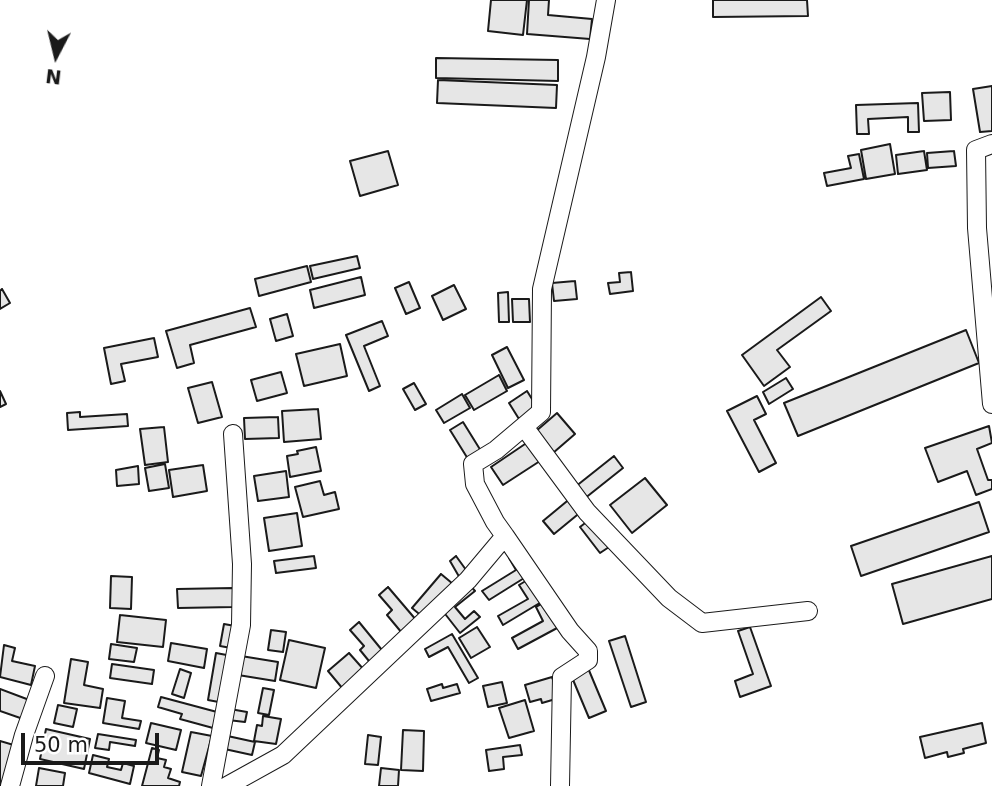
<!DOCTYPE html>
<html>
<head>
<meta charset="utf-8">
<style>
	body { margin:0 }
	#map { position:relative; width:992px; height:786px; overflow:hidden; background:#fff; font-family:"DejaVu Sans",sans-serif }
	canvas { display:block }
	.north { position:absolute; left:21px; top:21px; width:70px; height:70px; -webkit-text-stroke:5px #fff; paint-order:stroke; rotate:187deg; font-size:19px; font-weight:700; line-height:28px; text-align:center; color:#1a1a1a }
	.north::after { content:''; display:block; margin:auto; width:24px; height:32px; background:#1a1a1a; clip-path:polygon(50% 0,100% 100%,50% 72%,0 100%) }
	.scale { position:absolute; left:21px; top:733px; width:138px; height:32px; box-sizing:border-box; border:4px solid #1a1a1a; border-top:0; padding-left:9px; font-size:21px; line-height:24px; white-space:nowrap; color:#1a1a1a; -webkit-text-stroke:5px #fff; paint-order:stroke }
</style>
</head>
<body>
<div id="map">
<canvas width="992" height="786"></canvas>
<div class="north">N</div>
<div class="scale">50 m</div>
</div>
<script>
const ctx = document.querySelector('canvas').getContext('2d');
ctx.lineJoin = 'round';
function fill(path, color) {
  ctx.fillStyle = color;
  ctx.fill(path, 'evenodd');
}
function toPath(rows) {
  const path = new Path2D();
  for (const r of rows) {
    path.moveTo(r[0], r[1]);
    for (let i = 2; i < r.length; i += 2) path.lineTo(r[i], r[i + 1]);
  }
  return path;
}
function strokePath(path, color, width, dash) {
  ctx.strokeStyle = color;
  ctx.lineWidth = width;
  ctx.lineCap = dash ? 'butt' : 'round';
  ctx.setLineDash(dash || []);
  ctx.stroke(path);
}
const building = toPath([
	[491,0,527,0,523,35,488,31,491,0],
	[529,0,549,0,548,15,592,19,590,39,527,34,529,0],
	[713,0,807,0,808,16,713,17,713,0],
	[436,58,558,60,558,81,436,78,436,58],
	[438,80,557,85,556,108,437,103,438,80],
	[992,86,992,131,980,132,973,89,992,86],
	[950,92,951,120,924,121,922,93,950,92],
	[918,103,919,132,908,132,908,117,868,119,869,134,857,134,856,105,918,103],
	[890,144,895,174,866,179,861,150,890,144],
	[388,151,398,185,360,196,350,161,388,151],
	[924,151,927,170,898,174,896,155,924,151],
	[954,151,956,166,928,168,927,153,954,151],
	[859,154,864,179,827,186,824,173,851,168,848,156,859,154],
	[357,256,360,268,313,279,310,266,357,256],
	[307,266,311,282,259,296,255,279,307,266],
	[631,272,633,291,610,294,608,283,620,282,619,273,631,272],
	[361,277,365,295,314,308,310,290,361,277],
	[575,281,577,299,554,301,552,283,575,281],
	[409,282,420,308,406,314,395,288,409,282],
	[454,285,466,309,443,320,432,296,454,285],
	[2,289,10,303,0,309,0,291,2,289],
	[508,292,509,322,499,322,498,293,508,292],
	[821,297,831,311,777,350,790,367,764,386,742,355,821,297],
	[512,299,529,299,530,322,513,322,512,299],
	[250,308,256,327,190,345,194,363,177,368,166,331,250,308],
	[287,314,293,336,276,341,270,319,287,314],
	[382,321,388,336,364,346,380,386,369,391,346,335,382,321],
	[966,330,979,363,798,436,784,403,966,330],
	[154,338,158,357,121,364,125,381,111,384,104,348,154,338],
	[340,344,347,376,304,386,296,354,340,344],
	[507,347,524,380,508,388,492,355,507,347],
	[281,372,287,393,257,401,251,380,281,372],
	[499,375,507,391,474,410,465,395,499,375],
	[786,378,793,389,769,404,763,392,786,378],
	[212,382,222,417,198,423,188,388,212,382],
	[414,383,426,404,415,410,403,389,414,383],
	[0,391,6,404,0,407,0,391],
	[527,391,537,407,519,419,509,403,527,391],
	[462,394,470,408,444,423,436,410,462,394],
	[757,396,766,414,754,420,776,463,759,472,727,411,757,396],
	[318,409,321,439,284,442,282,411,318,409],
	[80,412,80,417,127,414,128,426,68,430,67,413,80,412],
	[557,413,575,434,553,453,535,432,557,413],
	[278,417,279,438,245,439,244,418,278,417],
	[463,422,481,451,468,459,450,430,463,422],
	[989,426,992,443,977,449,988,480,992,480,992,489,976,495,967,471,938,482,925,448,989,426],
	[164,427,168,462,145,465,140,429,164,427],
	[528,442,540,461,503,485,491,467,528,442],
	[316,447,321,471,290,477,287,456,298,454,297,451,316,447],
	[614,456,623,468,584,499,575,487,614,456],
	[165,464,169,488,149,491,145,468,165,464],
	[203,465,207,491,173,497,169,470,203,465],
	[138,466,139,484,117,486,116,470,138,466],
	[286,471,289,497,258,501,254,476,286,471],
	[645,478,667,505,632,533,610,505,645,478],
	[320,481,324,495,335,492,339,509,303,517,295,487,320,481],
	[572,497,582,511,554,534,543,521,572,497],
	[979,502,989,532,861,576,851,546,979,502],
	[297,513,302,546,269,551,264,518,297,513],
	[589,520,609,547,600,553,580,527,589,520],
	[516,554,529,575,489,600,482,591,516,570,509,558,516,554],
	[314,556,316,568,276,573,274,561,314,556],
	[456,556,469,574,461,580,450,561,456,556],
	[992,556,992,599,903,624,892,584,992,556],
	[441,574,453,584,424,618,412,608,441,574],
	[111,576,132,577,131,609,110,608,111,576],
	[529,579,543,601,503,625,498,616,528,599,519,585,529,579],
	[468,583,475,591,455,607,465,619,474,611,480,617,460,633,442,610,468,583],
	[388,587,417,621,402,633,387,615,392,610,379,595,388,587],
	[234,588,234,607,178,608,177,589,234,588],
	[545,602,559,627,518,649,512,638,543,621,536,607,545,602],
	[120,615,166,620,163,647,117,642,120,615],
	[359,622,386,655,373,666,360,650,364,646,350,630,359,622],
	[224,624,235,626,231,648,220,646,224,624],
	[477,627,490,647,471,658,459,638,477,627],
	[750,627,771,686,740,697,735,681,753,674,738,631,750,627],
	[271,630,286,632,283,652,268,650,271,630],
	[452,634,478,678,469,683,448,647,429,657,425,649,452,634],
	[625,636,646,702,631,707,609,641,625,636],
	[289,640,325,648,316,688,280,680,289,640],
	[171,643,207,649,204,668,168,661,171,643],
	[111,644,137,648,134,662,109,659,111,644],
	[4,645,15,648,12,661,35,666,31,685,0,677,4,645],
	[216,653,232,656,224,703,208,700,216,653],
	[349,653,365,671,343,689,328,671,349,653],
	[241,656,278,662,275,681,238,675,241,656],
	[71,659,88,662,84,685,103,689,100,708,64,703,71,659],
	[112,664,154,670,152,684,110,678,112,664],
	[588,668,606,711,589,718,571,675,588,668],
	[180,669,191,673,184,698,172,694,180,669],
	[552,677,559,698,542,703,541,699,530,702,525,685,552,677],
	[502,682,507,703,488,707,483,686,502,682],
	[442,684,443,688,457,684,460,693,431,701,427,689,442,684],
	[263,688,274,690,269,715,258,713,263,688],
	[0,689,32,701,26,720,0,711,0,689],
	[161,697,217,712,213,728,180,719,182,714,158,707,161,697],
	[107,698,125,701,122,718,141,721,139,729,103,723,107,698],
	[525,700,534,731,509,738,499,708,525,700],
	[58,705,77,709,73,727,54,723,58,705],
	[230,709,247,712,245,722,228,720,230,709],
	[263,716,281,719,276,744,254,741,257,725,262,726,263,716],
	[151,723,181,730,176,750,146,743,151,723],
	[982,723,986,743,963,749,964,753,948,757,947,752,925,758,920,737,982,723],
	[46,729,90,739,84,769,40,759,46,729],
	[403,730,424,731,423,771,401,770,403,730],
	[191,732,212,736,201,776,182,772,191,732],
	[98,734,136,740,135,746,110,742,109,750,95,748,98,734],
	[223,735,255,742,252,755,220,748,223,735],
	[368,735,381,737,378,765,365,764,368,735],
	[0,741,17,746,3,786,0,786,0,741],
	[520,745,522,755,503,757,504,769,489,771,486,750,520,745],
	[152,748,159,750,157,758,166,760,164,767,171,769,168,778,180,782,179,786,142,786,152,748],
	[93,755,109,759,107,767,121,770,123,763,134,766,130,784,89,773,93,755],
	[39,768,65,773,63,786,36,786,39,768],
	[381,768,399,770,398,786,379,786,381,768]
]);
fill(building, '#e6e6e6');
strokePath(building, '#1a1a1a', 2);
const minor = toPath([
	[992,144,976,150,977,228,992,404],
	[525,428,587,512,669,598,702,623,808,611],
	[505,536,570,631,588,651,588,660,562,677,560,786],
	[10,786,24,735,45,676],
	[211,786,241,625,242,564,233,434],
	[227,786,283,755,468,580,505,536,495,522,475,484,473,464,496,450,541,412,542,289,596,57,606,0]
]);
strokePath(minor, '#1a1a1a', 20);
strokePath(minor, '#fff', 18);
</script>
</body>
</html>
